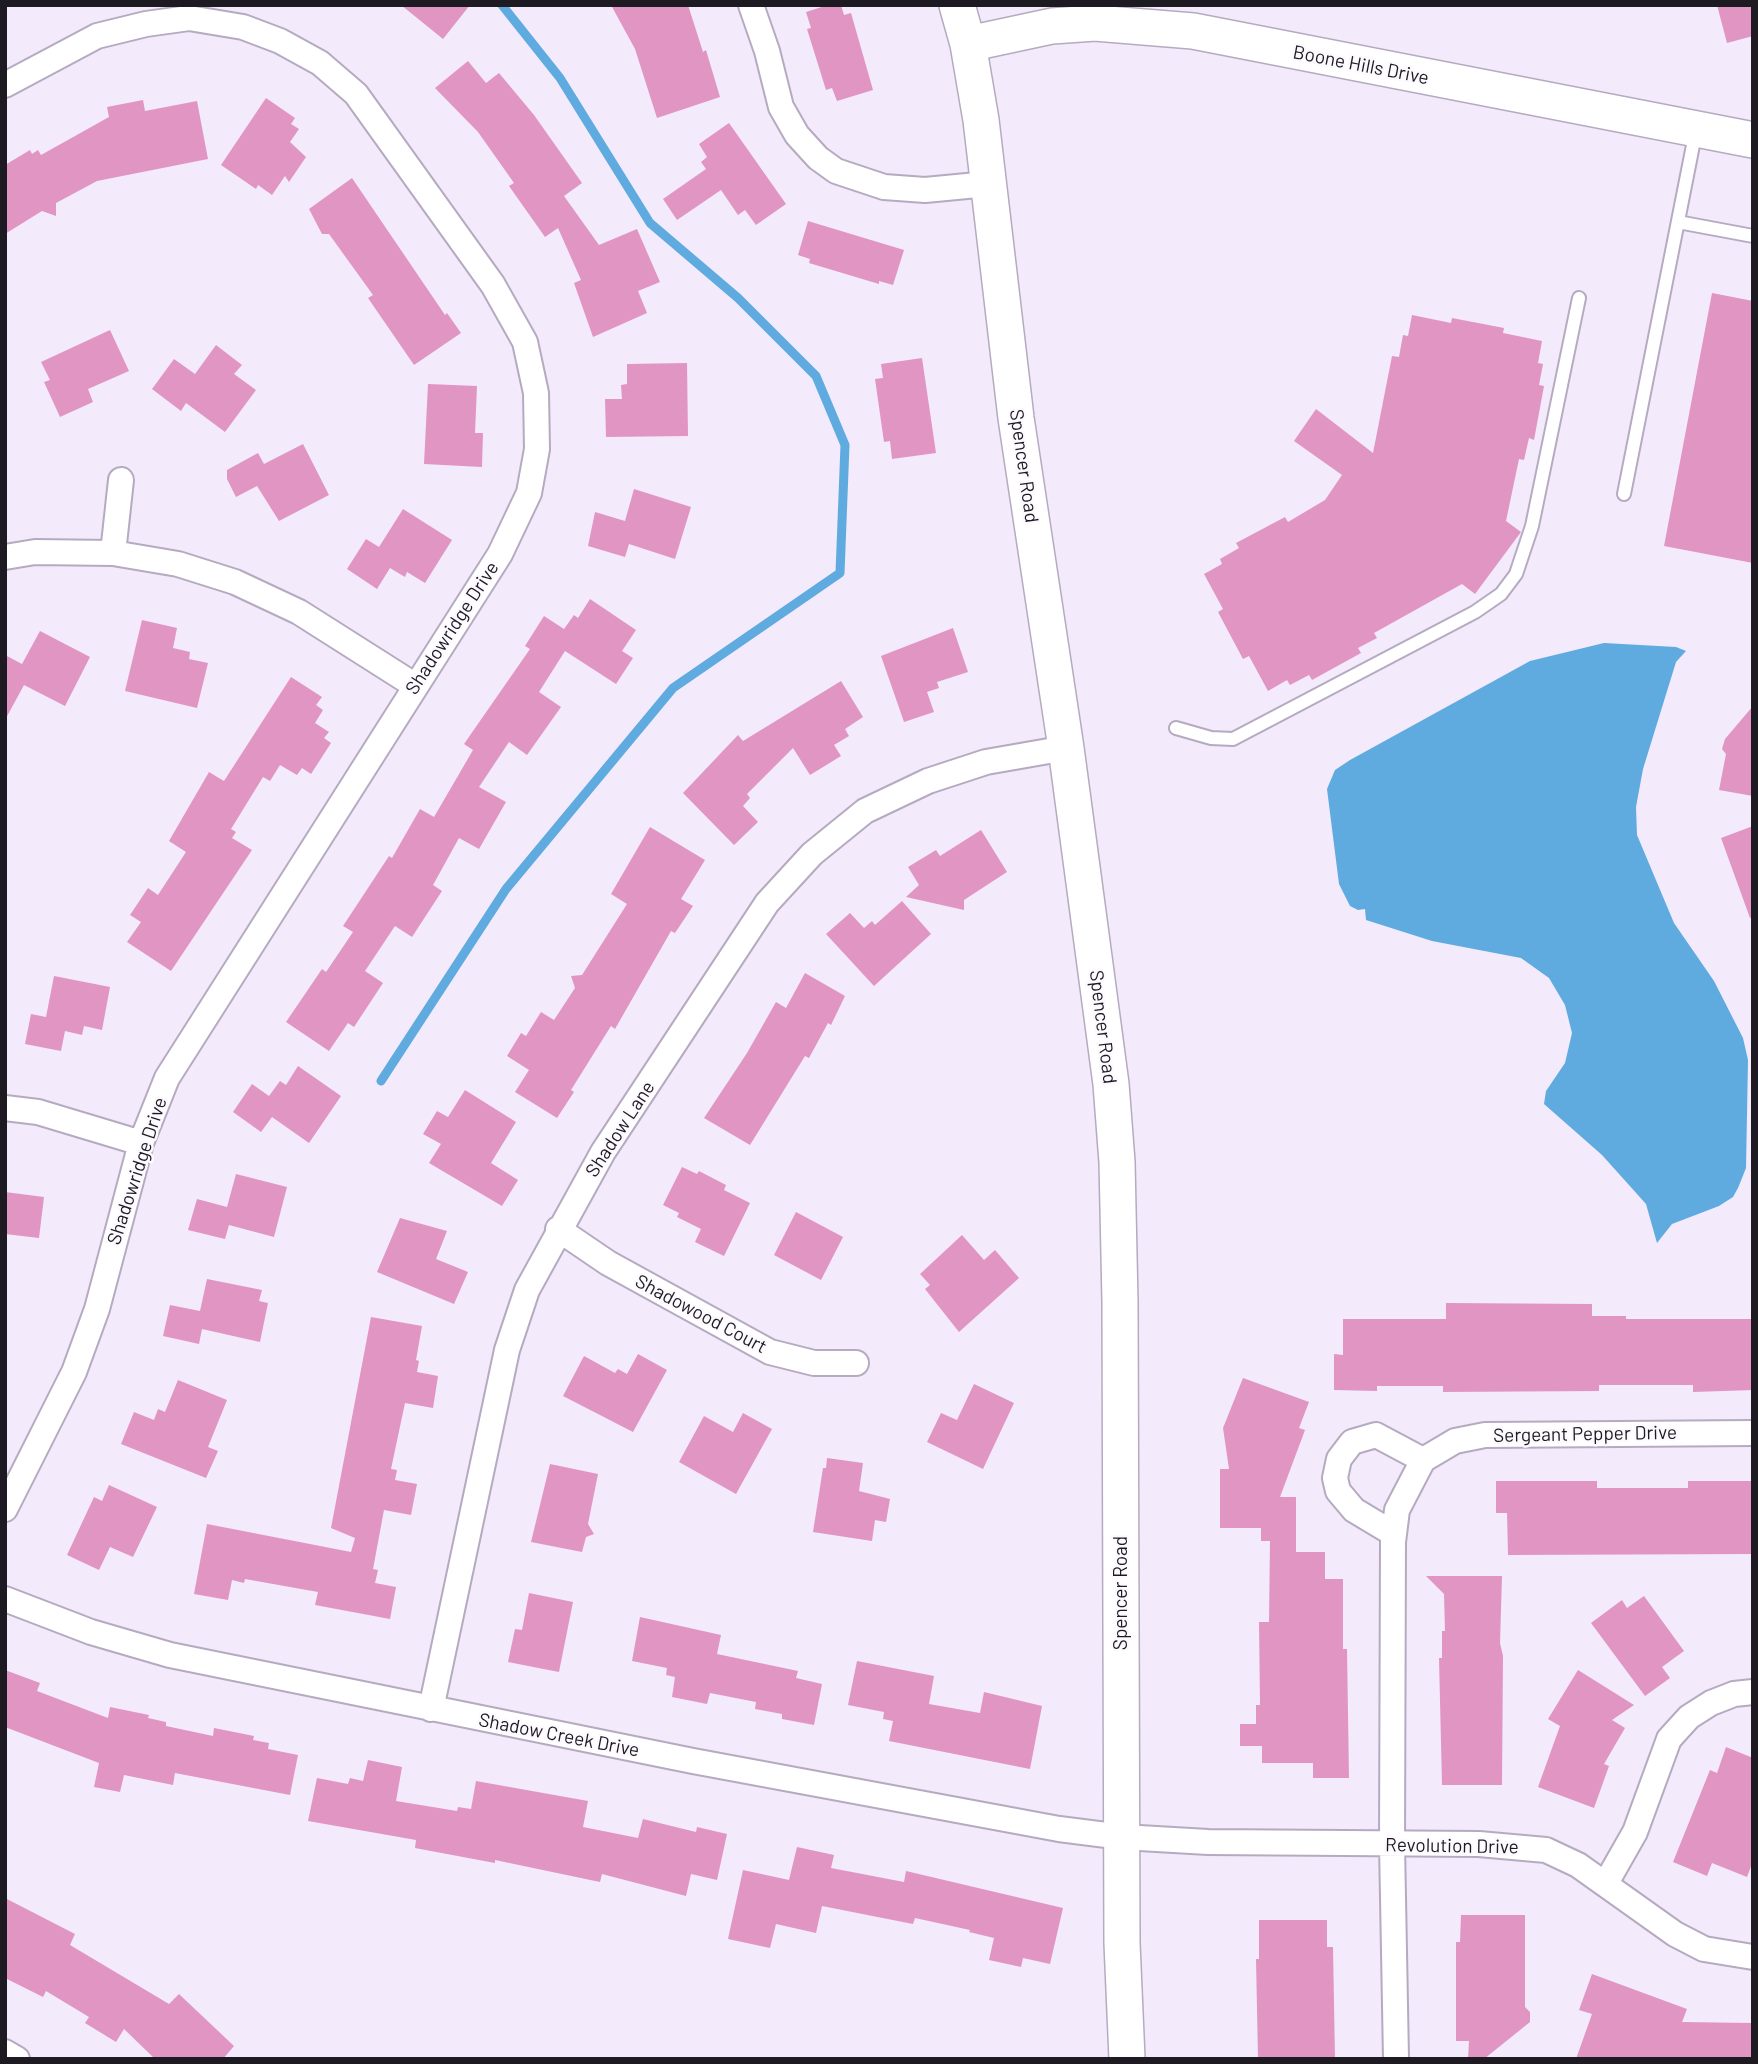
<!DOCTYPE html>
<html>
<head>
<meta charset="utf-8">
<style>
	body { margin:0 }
	#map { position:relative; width:1758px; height:2064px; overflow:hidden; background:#f3eafc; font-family:Barlow,sans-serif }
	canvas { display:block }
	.frame { position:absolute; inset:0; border:7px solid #1e1a22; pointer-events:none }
</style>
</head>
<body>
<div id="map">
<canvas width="1758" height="2064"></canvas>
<div class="frame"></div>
</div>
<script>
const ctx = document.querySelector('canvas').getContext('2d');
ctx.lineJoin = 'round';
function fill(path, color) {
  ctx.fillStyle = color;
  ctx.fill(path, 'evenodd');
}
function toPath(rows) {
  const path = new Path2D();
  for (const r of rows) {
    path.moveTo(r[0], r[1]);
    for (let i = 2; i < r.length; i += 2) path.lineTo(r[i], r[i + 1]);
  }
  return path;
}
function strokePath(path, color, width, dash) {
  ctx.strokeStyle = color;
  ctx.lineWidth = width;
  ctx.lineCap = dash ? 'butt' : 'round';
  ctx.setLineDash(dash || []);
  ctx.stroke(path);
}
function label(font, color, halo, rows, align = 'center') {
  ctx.font = font + ' Barlow,sans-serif';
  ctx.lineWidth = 5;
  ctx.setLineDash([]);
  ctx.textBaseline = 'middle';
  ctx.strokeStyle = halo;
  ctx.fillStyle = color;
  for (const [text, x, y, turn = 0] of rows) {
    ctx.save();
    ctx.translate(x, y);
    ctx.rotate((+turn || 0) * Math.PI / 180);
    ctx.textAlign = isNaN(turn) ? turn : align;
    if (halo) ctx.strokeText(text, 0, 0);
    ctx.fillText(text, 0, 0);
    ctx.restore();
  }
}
fill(toPath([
	[1604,643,1676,647,1686,651,1676,662,1643,769,1636,807,1637,835,1674,923,1714,981,1743,1038,1748,1060,1746,1168,1738,1188,1733,1197,1719,1206,1672,1224,1657,1243,1646,1204,1602,1155,1544,1104,1546,1091,1565,1063,1572,1033,1565,1005,1549,978,1521,958,1432,941,1366,920,1365,909,1358,910,1350,906,1339,884,1327,789,1335,770,1350,760,1530,661]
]), '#5fabdf');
strokePath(toPath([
	[381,1081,506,889,673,688,840,573,845,445,816,376,738,298,650,223,560,78,502,5]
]), '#5fabdf', 9);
fill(toPath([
	[401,5,470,5,443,39],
	[611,5,688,5,703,52,706,50,720,97,657,118,635,49],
	[828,5,841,5,844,15,851,13,873,90,837,101,832,88,826,90,807,29,811,28,806,12],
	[1717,5,1753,5,1753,36,1727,43],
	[468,61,486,83,499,73,534,115,582,183,564,196,599,245,637,229,660,282,638,291,647,313,593,337,574,283,581,280,558,228,545,237,509,186,514,183,478,132,435,88],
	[266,98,295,118,291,124,299,129,290,142,306,157,289,182,285,176,272,195,258,185,256,189,221,165],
	[143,100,145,111,197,101,208,159,97,181,56,203,56,216,42,211,5,234,5,165,30,150,32,154,38,150,41,155,109,117,107,107],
	[729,123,786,204,756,225,745,210,738,215,721,190,677,220,663,199,706,169,701,162,707,157,699,144],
	[352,178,445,315,447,313,461,333,414,365,368,298,373,295,329,234,322,234,309,209],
	[808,221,904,250,893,285,879,281,879,284,809,263,810,259,798,255],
	[1712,293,1753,301,1753,563,1664,546],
	[1412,315,1451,323,1452,318,1504,328,1503,333,1542,341,1538,363,1543,364,1539,385,1544,386,1534,440,1529,438,1524,460,1519,459,1506,521,1521,532,1475,594,1462,584,1374,633,1377,638,1358,648,1361,653,1312,680,1309,675,1290,685,1287,680,1268,691,1249,656,1243,659,1218,612,1223,609,1204,574,1222,564,1220,559,1239,548,1236,543,1285,517,1288,522,1325,500,1342,475,1294,441,1316,409,1373,453,1392,356,1399,357,1403,335,1408,336],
	[110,330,129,371,88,389,93,402,60,417,44,382,50,380,41,362],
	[216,345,242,365,234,374,256,390,225,432,186,403,181,411,152,389,174,359,195,374],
	[922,358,936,453,892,459,890,441,884,442,875,379,883,378,881,364],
	[687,363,688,436,606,437,605,399,622,399,621,385,627,384,627,364],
	[428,384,477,386,475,433,483,433,482,467,424,464],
	[303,444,329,495,279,521,257,486,236,497,227,479,227,470,258,453,264,464],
	[634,489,691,507,675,559,629,544,625,557,588,546,595,512,625,521],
	[403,509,452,540,425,583,407,572,405,577,390,568,377,589,347,569,366,539,379,547],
	[590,599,636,630,622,651,633,658,616,684,565,651,539,692,561,707,527,755,509,742,479,787,506,802,479,849,459,838,433,885,442,891,412,937,395,926,365,971,383,983,354,1027,348,1023,329,1051,286,1022,322,969,326,972,353,932,343,926,389,856,392,858,420,809,434,817,473,750,464,744,530,649,525,646,544,616,564,629,574,615,578,618],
	[142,620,177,628,173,648,190,652,189,659,208,663,197,708,125,691],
	[953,628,968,672,937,682,939,688,927,692,934,712,904,722,881,656],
	[40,631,90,657,65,706,24,685,5,720,5,655,22,664],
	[291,677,322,697,316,705,323,710,315,723,329,732,324,738,331,743,311,774,302,768,297,775,280,765,270,781,263,777,231,829,236,832,232,838,252,850,171,971,127,942,141,922,130,915,148,888,158,895,186,852,169,841,209,772,224,781],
	[841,681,863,717,845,729,849,736,834,745,841,756,810,775,793,748,747,794,750,798,743,806,758,822,734,845,683,793,738,735,743,741],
	[1753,706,1753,796,1719,790,1726,754,1722,749,1725,739],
	[1753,826,1753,917,1750,918,1721,838],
	[650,827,705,860,681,899,693,906,675,933,671,931,615,1029,611,1026,571,1090,574,1092,557,1118,515,1092,529,1070,507,1056,521,1033,526,1036,541,1012,554,1020,575,988,571,976,582,975,627,904,611,894],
	[981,830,1007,872,964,900,964,910,906,897,919,885,908,867,936,850,940,856],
	[902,901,931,934,874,986,826,934,850,913,864,928,872,921,875,925],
	[805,973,845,996,831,1025,828,1023,809,1058,805,1056,750,1145,704,1118,747,1053,776,1002,786,1008],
	[54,976,110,987,102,1030,84,1026,82,1035,65,1031,61,1051,25,1044,31,1014,46,1017],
	[298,1066,341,1096,309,1143,272,1117,261,1132,233,1112,252,1084,269,1096,280,1081,286,1085],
	[465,1090,516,1122,491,1163,518,1180,502,1206,429,1163,441,1144,423,1134,437,1111,448,1117],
	[682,1167,697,1174,699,1171,726,1185,724,1190,750,1203,724,1256,695,1242,701,1229,677,1217,679,1213,663,1205],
	[236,1174,287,1187,274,1237,229,1225,225,1239,188,1230,197,1199,227,1207],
	[5,1192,44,1197,39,1238,5,1234],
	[796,1212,843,1237,821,1280,774,1255],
	[400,1218,447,1231,436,1259,468,1272,454,1304,377,1272],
	[962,1235,984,1260,995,1250,1019,1278,959,1332,925,1289,930,1285,920,1274],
	[207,1279,262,1290,259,1301,268,1303,260,1342,202,1329,199,1344,163,1336,170,1305,200,1311],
	[1446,1303,1592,1304,1592,1316,1626,1316,1626,1319,1753,1319,1753,1390,1693,1392,1693,1385,1599,1385,1599,1391,1443,1392,1443,1386,1377,1386,1377,1391,1334,1390,1334,1354,1343,1355,1343,1319,1446,1319],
	[371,1317,422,1326,416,1360,419,1361,417,1372,438,1376,433,1408,405,1403,391,1469,397,1470,395,1480,417,1484,411,1515,384,1510,373,1569,378,1570,375,1583,396,1587,390,1619,315,1605,318,1592,245,1579,244,1583,232,1580,228,1600,194,1594,207,1524,351,1552,355,1538,331,1528],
	[638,1354,667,1370,633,1432,563,1396,584,1356,615,1373,618,1369,627,1374],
	[1243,1378,1309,1402,1299,1428,1305,1430,1280,1497,1296,1497,1296,1552,1325,1552,1325,1579,1343,1579,1343,1649,1347,1649,1349,1778,1313,1778,1313,1763,1262,1763,1262,1746,1240,1746,1240,1724,1256,1724,1256,1705,1260,1705,1259,1622,1269,1622,1270,1541,1261,1541,1261,1528,1220,1528,1220,1469,1229,1469,1223,1428],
	[178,1380,227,1400,208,1447,218,1451,206,1478,121,1444,134,1412,154,1420,158,1409,165,1412],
	[974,1384,1014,1403,983,1469,927,1442,941,1413,957,1420],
	[743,1413,772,1429,736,1494,679,1462,704,1416,733,1432],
	[827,1458,863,1463,859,1491,890,1499,886,1522,875,1520,872,1541,813,1532,823,1468,826,1468],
	[550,1464,598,1474,588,1524,594,1534,586,1537,582,1552,531,1542],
	[1496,1481,1597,1481,1597,1488,1688,1488,1688,1481,1753,1481,1753,1554,1508,1555,1507,1513,1496,1513],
	[109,1485,157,1507,133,1557,110,1547,99,1570,67,1555,94,1497,102,1501],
	[1426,1576,1502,1576,1500,1643,1503,1656,1502,1785,1442,1785,1439,1658,1442,1658,1442,1631,1445,1631,1444,1594],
	[529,1593,573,1602,559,1672,508,1662,515,1629,522,1630],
	[1644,1596,1684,1651,1662,1667,1670,1678,1645,1696,1591,1623,1622,1600,1627,1608],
	[640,1617,721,1635,717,1654,798,1671,796,1678,822,1684,814,1725,782,1719,782,1714,755,1709,756,1702,710,1693,707,1704,672,1697,675,1677,666,1675,667,1668,632,1661],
	[857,1661,934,1676,929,1704,980,1713,984,1692,1042,1706,1030,1769,889,1741,893,1721,883,1719,884,1712,848,1705],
	[5,1670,40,1683,37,1691,108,1718,110,1707,149,1715,148,1718,166,1722,166,1726,213,1736,214,1728,254,1736,253,1740,269,1743,268,1749,298,1755,290,1795,175,1773,173,1785,124,1775,120,1792,94,1787,99,1763,5,1727],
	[1578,1670,1634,1705,1612,1720,1625,1728,1604,1764,1609,1766,1594,1808,1538,1787,1560,1726,1548,1719],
	[1726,1747,1753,1758,1753,1861,1747,1877,1712,1863,1707,1876,1673,1862,1710,1770,1717,1773],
	[368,1760,402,1767,396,1801,457,1811,458,1807,471,1809,476,1781,588,1801,583,1827,638,1838,643,1819,696,1832,697,1827,727,1834,717,1880,691,1874,686,1896,602,1874,600,1882,495,1860,495,1863,415,1848,416,1840,308,1821,317,1778,348,1784,350,1778,363,1781],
	[797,1847,834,1855,831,1868,904,1882,906,1871,1063,1908,1050,1964,1023,1958,1021,1967,989,1960,994,1938,969,1932,970,1930,915,1918,913,1924,822,1906,816,1933,776,1924,770,1948,728,1939,743,1870,789,1880],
	[5,1898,75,1934,70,1945,169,2004,179,1994,234,2046,223,2059,155,2059,124,2029,116,2042,85,2023,89,2017,46,1991,43,1997,5,1978],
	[1461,1915,1525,1915,1525,2007,1530,2012,1530,2022,1484,2059,1468,2059,1469,2041,1456,2041,1456,1942,1460,1942],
	[1259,1920,1327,1920,1327,1947,1333,1947,1335,2059,1258,2059,1256,1959,1259,1959],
	[1592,1974,1687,2009,1682,2022,1751,2023,1753,2059,1576,2059,1592,2014,1579,2010]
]), '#e195c3');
const lane = toPath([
	[1678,222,1753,236],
	[1624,494,1696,130],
	[1176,728,1211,738,1233,739,1475,612,1501,594,1516,574,1532,526,1579,298]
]);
const street = toPath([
	[751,5,767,51,781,107,797,135,818,158,836,171,884,187,925,190,988,184],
	[5,85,97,36,146,24,189,18,243,27,280,41,320,63,356,94,493,285,525,342,536,393,537,449,529,493,500,554,167,1078,141,1143,97,1309,74,1372,5,1509],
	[113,553,121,480],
	[5,557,35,552,113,553,178,564,235,582,299,612,414,685],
	[5,1108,38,1112,141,1143],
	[558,1229,608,1263,770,1352,814,1363,856,1363],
	[1394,1534,1354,1510,1338,1491,1335,1478,1339,1459,1352,1442,1376,1435,1423,1460],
	[5,1599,91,1632,170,1655,693,1761,1059,1829,1122,1837,1208,1842,1479,1844,1546,1850,1578,1865,1675,1934,1704,1949,1753,1957],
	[431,1709,507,1350,527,1290,603,1152,767,903,812,854,865,811,928,781,986,762,1066,748],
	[1606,1883,1635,1832,1669,1739,1689,1717,1711,1703,1734,1694,1753,1692],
	[5,2052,17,2059],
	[1396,2059,1392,1844,1393,1542,1397,1510,1423,1460,1455,1441,1485,1435,1753,1433]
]);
const secondary = toPath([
	[957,5,968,44,981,120,1016,418,1066,748,1111,1084,1117,1162,1120,1302,1122,1943,1127,2059],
	[968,44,1052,26,1095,23,1193,31,1753,140]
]);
strokePath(lane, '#b6aac0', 16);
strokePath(street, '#b6aac0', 28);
strokePath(secondary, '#b6aac0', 38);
strokePath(lane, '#fff', 12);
strokePath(street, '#fff', 24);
strokePath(secondary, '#fff', 35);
label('19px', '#1e1a22', '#fdfaff', [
	["Boone Hills Drive",1361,65,11],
	["Spencer Road",1024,466,82],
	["Shadowridge Drive",452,628,-57],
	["Spencer Road",1103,1027,83],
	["Shadow Lane",620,1129,-57],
	["Shadowridge Drive",137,1171,-72],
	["Shadowood Court",701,1314,28],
	["Sergeant Pepper Drive",1585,1434,-1],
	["Spencer Road",1121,1593,-90],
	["Shadow Creek Drive",559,1735,11],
	["Revolution Drive",1452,1846,1]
]);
</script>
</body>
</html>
